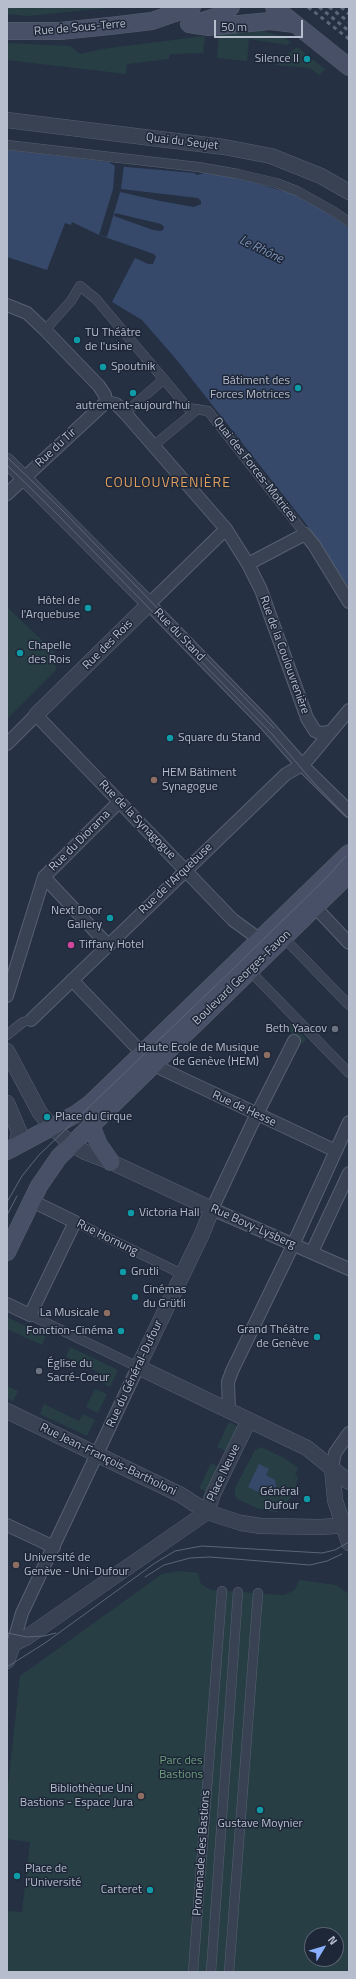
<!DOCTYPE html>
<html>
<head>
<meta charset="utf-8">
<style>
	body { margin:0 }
	#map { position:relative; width:356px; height:1979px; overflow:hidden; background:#253043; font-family:"Titillium Web",sans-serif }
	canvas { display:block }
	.frame { position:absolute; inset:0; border:8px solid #b6bdcc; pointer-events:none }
	.north { position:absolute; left:304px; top:1927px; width:40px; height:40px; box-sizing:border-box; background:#1e2738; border:1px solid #5b6373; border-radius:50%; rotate:52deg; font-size:11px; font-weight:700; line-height:16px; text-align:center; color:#b6bdcc }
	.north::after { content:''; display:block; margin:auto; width:14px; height:18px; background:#8aaffe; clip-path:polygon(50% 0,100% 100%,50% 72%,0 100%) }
	.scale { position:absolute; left:214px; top:20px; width:89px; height:18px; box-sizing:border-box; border:2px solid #b6bdcc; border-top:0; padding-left:5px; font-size:12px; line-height:14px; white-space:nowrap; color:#b6bdcc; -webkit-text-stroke:3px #1e2738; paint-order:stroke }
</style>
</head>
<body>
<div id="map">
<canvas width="356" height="1979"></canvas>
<div class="frame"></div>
<div class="north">N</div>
<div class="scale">50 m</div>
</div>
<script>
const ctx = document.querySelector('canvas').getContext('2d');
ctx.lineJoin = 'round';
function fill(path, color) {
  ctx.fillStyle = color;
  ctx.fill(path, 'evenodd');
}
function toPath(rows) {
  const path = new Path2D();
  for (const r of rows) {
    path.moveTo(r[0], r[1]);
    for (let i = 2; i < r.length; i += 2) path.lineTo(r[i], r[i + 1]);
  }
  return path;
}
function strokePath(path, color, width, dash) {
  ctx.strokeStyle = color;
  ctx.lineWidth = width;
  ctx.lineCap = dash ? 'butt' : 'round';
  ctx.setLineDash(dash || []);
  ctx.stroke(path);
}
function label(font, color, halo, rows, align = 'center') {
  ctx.font = font + ' "Titillium Web",sans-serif';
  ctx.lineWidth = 3;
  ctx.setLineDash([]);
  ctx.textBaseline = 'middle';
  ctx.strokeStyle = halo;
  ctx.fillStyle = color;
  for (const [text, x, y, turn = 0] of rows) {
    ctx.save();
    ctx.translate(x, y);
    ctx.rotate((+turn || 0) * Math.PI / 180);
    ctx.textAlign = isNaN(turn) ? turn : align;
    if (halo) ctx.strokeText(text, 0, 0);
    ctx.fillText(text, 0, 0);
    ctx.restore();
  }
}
fill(toPath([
	[7,7,118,7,28,16,7,14],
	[260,30,281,36,291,42,287,45,249,39,247,61,217,58,219,34],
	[205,36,203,53,170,54,169,59,127,64,126,74,7,60,7,43,70,46,80,54,102,49],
	[297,47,325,69,319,75,310,68,275,65],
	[7,607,54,652,56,670,7,719],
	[291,1023,306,1039,303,1044,288,1029],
	[7,1317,46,1336,42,1345,7,1329],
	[70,1347,118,1370,110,1387,99,1381,102,1374,66,1357],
	[7,1386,18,1391,13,1401,7,1398],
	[95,1389,107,1394,98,1413,86,1407],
	[44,1404,79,1421,83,1414,95,1420,87,1436,40,1414],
	[229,1422,239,1427,228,1452,217,1447],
	[261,1447,284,1458,298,1468,295,1475,298,1477,294,1493,283,1508,280,1506,277,1512,259,1509,237,1499,235,1494,235,1488,255,1450],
	[259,1465,266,1475,275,1482,271,1490,261,1485],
	[211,1463,221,1468,209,1493,199,1488],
	[180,1571,198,1573,201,1584,211,1590,284,1595,295,1590,299,1580,336,1585,349,1594,349,1972,7,1972,7,1911,22,1912,30,1842,7,1839,7,1795,20,1676,162,1574],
	[312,1935,336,1935,336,1959,312,1959]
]), '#273f44');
fill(toPath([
	[7,150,109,162,115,166,194,173,197,175,205,173,243,179,292,194,314,204,349,228,349,588,306,524,176,359,142,320,112,302,135,258,148,264,153,264,156,257,154,254,99,235,72,222,71,225,65,223,47,270,7,257],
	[121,189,198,198,201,201,201,204,194,207,160,201,120,192],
	[115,213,161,224,164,227,163,230,160,231,153,230,114,216],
	[259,1464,269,1469,266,1475,275,1480,276,1487,271,1490,261,1485,258,1492,248,1487]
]), '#37496b');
fill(toPath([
	[115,164,124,165,121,189,107,237,99,235,113,189]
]), '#253043');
const pedestrian = toPath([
	[7,145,198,167,238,174,276,183,297,191,333,211,349,222],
	[45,330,71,301,80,286,96,299,188,408,208,411,305,534],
	[125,413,164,379],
	[153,446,198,409],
	[284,938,349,1005],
	[250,971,349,1073],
	[7,1035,23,1022,31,1020],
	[75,1222,182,1274],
	[30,1315,138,1367],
	[193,1972,222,1591],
	[211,1972,238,1592],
	[229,1972,258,1593]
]);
const minor = toPath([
	[7,305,27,313,45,330,99,386,105,395,106,402],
	[106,402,116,404,125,413,226,529,248,564,261,590,307,718,315,731,320,733,330,732],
	[7,494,106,402],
	[226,529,149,604,264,722,302,765,349,811],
	[248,564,305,534,314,545,349,602],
	[7,744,36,715,233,920,259,939],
	[44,877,108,945],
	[315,907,349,943],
	[72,980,142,1053],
	[7,996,44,877,119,802],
	[31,1020,286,774,302,765,309,758,349,710],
	[294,1041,252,1124,212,1209,349,1269],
	[154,1064,164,1070,336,1151],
	[312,1252,349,1173],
	[7,1304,30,1315,75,1222,32,1201],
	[229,1410,228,1382,232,1371,293,1245,349,1122],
	[332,1468,335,1453,349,1433],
	[7,1525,54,1547],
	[9,1648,13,1644,22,1613,138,1367]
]);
const tertiary = toPath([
	[7,120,224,147,271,156,321,176,349,192],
	[7,461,149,604,36,715],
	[7,1051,40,1113,52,1127,71,1144,85,1152,111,1162,212,1209,202,1234,138,1367,307,1448,349,1482],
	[7,1103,19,1131,17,1146],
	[7,1411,181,1495,207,1512,241,1523,261,1526,321,1527,349,1525],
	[332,1468,335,1500,349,1543],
	[207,1512,213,1494,249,1420],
	[7,1661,13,1644,27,1637,207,1512]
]);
const secondary = toPath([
	[274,7,349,67],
	[199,22,218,16,231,7],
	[189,24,209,27,270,21,295,24],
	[7,31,60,31,110,26,152,21,192,7],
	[91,1125,99,1145,111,1162],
	[7,1151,76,1114,91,1103,349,853],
	[7,1252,39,1186,59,1157,349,874]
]);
strokePath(pedestrian, '#576070', 10);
strokePath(minor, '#576070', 14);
strokePath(tertiary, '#576070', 16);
strokePath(secondary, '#576070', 18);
strokePath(pedestrian, '#394252', 9);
strokePath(minor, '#394252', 12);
strokePath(tertiary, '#394252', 15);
strokePath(secondary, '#475066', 17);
strokePath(toPath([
	[7,457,63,511,274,728],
	[7,465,58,515,273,735,313,782,349,819],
	[7,1202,22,1176,39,1155,234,968,328,876,346,856],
	[7,1215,17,1196],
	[145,1577,164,1565,190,1558,210,1557,310,1565,327,1561,342,1554],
	[7,1633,27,1637,44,1636,56,1633],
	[7,1667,45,1643,155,1563,175,1551,202,1546,322,1553,335,1550,349,1542]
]), '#5b667a', 1);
strokePath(toPath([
	[308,7,349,39],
	[319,7,349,31],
	[329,7,349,22],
	[341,7,349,14]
]), '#5b667a', 3, [4, 4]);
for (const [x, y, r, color] of [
	[307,59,4,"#0f9aa8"],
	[77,340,4,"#0f9aa8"],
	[103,367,4,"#0f9aa8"],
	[298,388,4,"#0f9aa8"],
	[133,393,4,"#0f9aa8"],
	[88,608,4,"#0f9aa8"],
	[20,653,4,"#0f9aa8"],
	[170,738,4,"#0f9aa8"],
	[154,780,4,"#8d6e63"],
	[110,918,4,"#0f9aa8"],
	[71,945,4,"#d1479c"],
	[335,1029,4,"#6b7280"],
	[267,1055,4,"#8d6e63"],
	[47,1117,4,"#0f9aa8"],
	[131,1213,4,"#0f9aa8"],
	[123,1272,4,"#0f9aa8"],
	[135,1297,4,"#0f9aa8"],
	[107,1313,4,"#8d6e63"],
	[121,1331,4,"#0f9aa8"],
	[317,1337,4,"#0f9aa8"],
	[39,1371,4,"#6b7280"],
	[307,1499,4,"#0f9aa8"],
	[16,1565,4,"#8d6e63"],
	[141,1796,4,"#8d6e63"],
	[260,1810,4,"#0f9aa8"],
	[17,1876,4,"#0f9aa8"],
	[150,1890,4,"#0f9aa8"]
]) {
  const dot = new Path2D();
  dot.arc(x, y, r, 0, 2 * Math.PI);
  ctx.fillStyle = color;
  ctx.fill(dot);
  strokePath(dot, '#1e2738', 1.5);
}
label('12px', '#b6bdcc', '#1e2738', [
	["Rue de Sous-Terre",80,28,-5],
	["Quai du Seujet",182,142,7],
	["Rue du Tir",56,448,-43],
	["Quai des Forces-Motrices",255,470,52],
	["Rue du Stand",179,635,46],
	["Rue des Rois",108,645,-45],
	["Rue de la Coulouvrenière",284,655,70],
	["Rue de la Synagogue",137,820,46],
	["Rue du Diorama",80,841,-45],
	["Rue de l'Arquebuse",176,879,-44],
	["Boulevard Georges-Favon",242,978,-44],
	["Rue de Hesse",244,1109,25],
	["Rue Bovy-Lysberg",253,1227,24],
	["Rue Hornung",107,1238,26],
	["Rue du Général-Dufour",135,1374,-65],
	["Rue Jean-François-Bartholoni",108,1460,26],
	["Place Neuve",224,1473,-65],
	["Promenade des Bastions",202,1853,-86]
]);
label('12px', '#b6bdcc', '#1e2738', [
	["Silence II",299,59,"right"],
	["TU Théâtre",85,333],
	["de l'usine",85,347],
	["Spoutnik",111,367],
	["Bâtiment des",290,381,"right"],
	["Forces Motrices",290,395,"right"],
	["autrement-aujourd'hui",133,406,"center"],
	["Hôtel de",80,601,"right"],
	["l'Arquebuse",80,615,"right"],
	["Chapelle",28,646],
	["des Rois",28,660],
	["Square du Stand",178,738],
	["HEM Bâtiment",162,773],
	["Synagogue",162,787],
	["Next Door",102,911,"right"],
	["Gallery",102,925,"right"],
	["Tiffany Hotel",79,945],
	["Beth Yaacov",327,1029,"right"],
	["Haute Ecole de Musique",259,1048,"right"],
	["de Genève (HEM)",259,1062,"right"],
	["Place du Cirque",55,1117],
	["Victoria Hall",139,1213],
	["Grutli",131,1272],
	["Cinémas",143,1290],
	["du Grütli",143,1304],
	["La Musicale",99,1313,"right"],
	["Grand Théâtre",309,1330,"right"],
	["de Genève",309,1344,"right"],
	["Fonction-Cinéma",113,1331,"right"],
	["Église du",47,1364],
	["Sacré-Coeur",47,1378],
	["Général",299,1492,"right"],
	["Dufour",299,1506,"right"],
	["Université de",24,1558],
	["Genève - Uni-Dufour",24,1572],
	["Bibliothèque Uni",133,1789,"right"],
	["Bastions - Espace Jura",133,1803,"right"],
	["Gustave Moynier",260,1824,"center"],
	["Place de",25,1869],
	["l'Université",25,1883],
	["Carteret",142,1890,"right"]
], 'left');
label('12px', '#6c9f7b', '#1e2738', [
	["Parc des",181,1761],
	["Bastions",181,1775]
]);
label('italic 13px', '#7c90b5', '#1e2738', [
	["Le Rhône",261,250,26]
]);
ctx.letterSpacing = '1px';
label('14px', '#dc9f61', '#1e2738', [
	["COULOUVRENIÈRE",168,484]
]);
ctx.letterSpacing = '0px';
</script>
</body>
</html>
